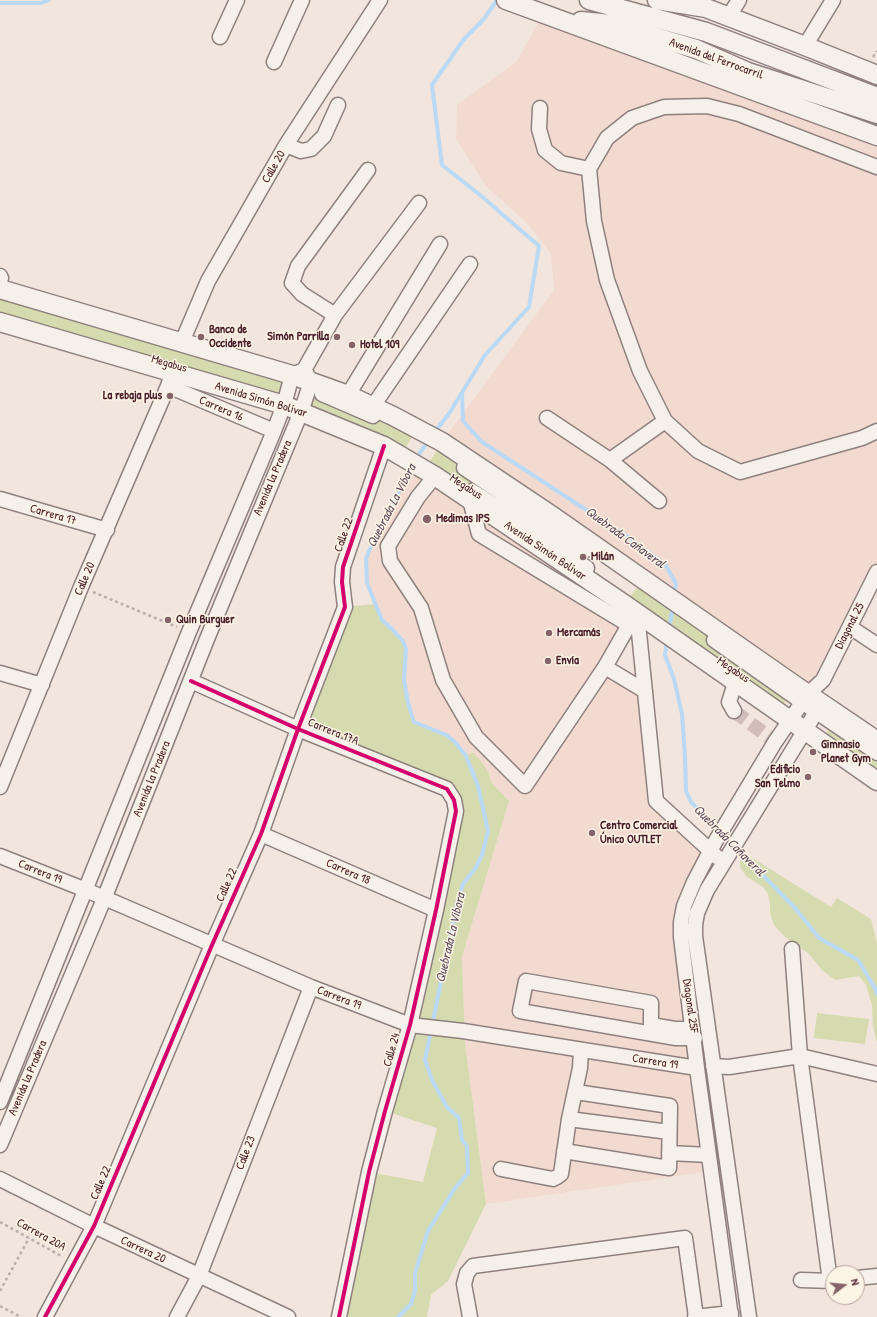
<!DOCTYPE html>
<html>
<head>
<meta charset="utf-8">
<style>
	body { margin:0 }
	#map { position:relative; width:877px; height:1317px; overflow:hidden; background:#f2e5dd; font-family:"Patrick Hand",sans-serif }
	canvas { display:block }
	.north { position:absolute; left:825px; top:1265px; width:40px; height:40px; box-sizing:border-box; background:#fcf5e5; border:1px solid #b59f9b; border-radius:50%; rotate:74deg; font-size:11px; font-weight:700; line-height:16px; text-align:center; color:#4a1f2b }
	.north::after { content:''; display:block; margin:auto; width:14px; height:18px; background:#856469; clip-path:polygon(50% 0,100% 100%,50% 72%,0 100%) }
</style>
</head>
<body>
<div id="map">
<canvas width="877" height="1317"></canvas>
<div class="north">N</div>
</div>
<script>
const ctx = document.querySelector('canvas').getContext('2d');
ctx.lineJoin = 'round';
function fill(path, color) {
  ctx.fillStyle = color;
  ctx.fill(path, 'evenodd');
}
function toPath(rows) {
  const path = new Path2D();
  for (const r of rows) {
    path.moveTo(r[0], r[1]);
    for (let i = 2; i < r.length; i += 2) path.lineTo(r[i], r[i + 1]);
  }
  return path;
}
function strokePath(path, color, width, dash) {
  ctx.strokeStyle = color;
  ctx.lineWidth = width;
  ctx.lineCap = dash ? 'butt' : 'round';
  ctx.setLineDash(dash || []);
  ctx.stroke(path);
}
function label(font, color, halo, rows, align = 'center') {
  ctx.font = font + ' "Patrick Hand",sans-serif';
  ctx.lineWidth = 3;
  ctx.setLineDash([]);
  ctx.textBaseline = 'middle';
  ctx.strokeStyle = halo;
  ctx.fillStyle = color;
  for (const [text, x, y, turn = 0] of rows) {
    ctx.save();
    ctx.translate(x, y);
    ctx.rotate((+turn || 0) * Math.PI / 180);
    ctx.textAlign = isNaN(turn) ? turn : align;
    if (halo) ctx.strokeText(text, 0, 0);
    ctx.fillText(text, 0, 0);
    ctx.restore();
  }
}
fill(toPath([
	[543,14,877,136,877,572,808,694,442,442,554,290,551,254,528,224,486,186,456,139,457,105,517,61],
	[413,463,637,613,605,667,645,691,657,801,710,851,684,906,711,1171,486,1204,465,1043,462,957,509,801,492,783,487,769,472,753,466,756,454,741,414,722,408,703,404,680,406,649,391,628,382,620,367,583,366,559,379,527,390,510]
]), '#f3dad0');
fill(toPath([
	[0,298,290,383,286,398,0,314],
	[309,389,391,424,413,435,405,449,303,405],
	[437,450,546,523,539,534,429,463],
	[638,586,790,694,783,704,629,598],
	[375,604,382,620,391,628,403,641,406,649,404,680,408,703,414,722,446,735,454,741,466,756,472,753,474,753,487,769,492,783,509,801,462,957,465,1043,486,1204,448,1281,431,1295,427,1317,339,1317,369,1172,423,1182,437,1128,385,1111,454,800,298,729,345,607],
	[833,723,877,753,877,771,825,735],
	[746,854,831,907,837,898,871,919,877,943,877,1043,873,1026,872,1005,866,985,859,976,835,980,823,971,808,953,785,937,774,925,770,913,770,904,768,894,763,887,746,876,740,867,740,861,743,855],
	[817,1013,869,1019,865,1044,814,1038]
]), '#d5dbae');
strokePath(toPath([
	[0,3,41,3,49,0],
	[462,393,463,421,482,442,625,535,665,564,676,584,674,595],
	[435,432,450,412,485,355,529,307,539,246,479,194,442,165,432,85,464,39,484,19,497,0],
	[415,460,428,441],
	[669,629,673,606],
	[667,640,665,655,674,679,682,714,685,757,686,791,691,802,795,908,819,938,858,960,875,988,877,994],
	[398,1317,411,1304,415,1291,415,1273,428,1231,455,1188,468,1173,467,1146,462,1140,459,1118,447,1107,432,1080,425,1060,457,903,463,884,475,869,482,855,488,831,478,786,466,756,454,741,446,735,414,722,408,703,404,680,406,649,403,641,391,628,382,620,367,583,366,559,379,527,390,510,411,468]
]), '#b9d9f5', 4);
strokePath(toPath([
	[734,711,769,737]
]), '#d0bdb9', 14, [14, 7]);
const minor = toPath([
	[729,16,739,0],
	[220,37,237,0],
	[805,46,833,0],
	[274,62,302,0],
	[540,108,539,129,545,150,561,163,589,169],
	[286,145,301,151,311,149,324,136,338,105],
	[877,167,739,114,707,106,664,107,632,118,607,138,589,169,594,221,607,280,640,371,665,421,698,451,740,472,862,438,877,431],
	[0,276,1,278,0,281],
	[335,315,302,294,292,283,298,266,368,170],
	[182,342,208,281,286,145,380,0],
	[168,386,274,431],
	[322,394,373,416],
	[348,395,440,244],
	[373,406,470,264],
	[547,418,610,460,659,501],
	[610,460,665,421],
	[464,468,586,550],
	[435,476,418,497,388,546,390,561,421,608,443,680,476,737,525,786,605,667,629,625,637,613],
	[472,491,539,534,587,568],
	[0,499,107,530],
	[470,500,479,534,629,625],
	[637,613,656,801,717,857],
	[850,627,877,645],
	[714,640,802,702,877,753],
	[605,667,645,691],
	[0,673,42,685],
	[191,681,298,729,447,789,454,800,456,811,436,910,410,1025,385,1111,369,1172,339,1317],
	[734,711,729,702,735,683],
	[0,787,81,587,168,386,172,373],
	[261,834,436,910],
	[0,856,86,890,311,987,410,1025,463,1031,697,1068],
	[792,949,800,1056,830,1281],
	[693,1029,675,1029,651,1025,651,1003,526,981,520,1011,676,1038,695,1038],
	[713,1066,729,1067,800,1056,877,1074],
	[0,1102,189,632,274,431,284,405,292,375,304,370,335,315,419,203],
	[569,1119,669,1132],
	[0,1145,104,899,207,639,301,412,311,382,306,373],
	[564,1151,669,1168,670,1106,576,1092],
	[669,1153,709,1155],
	[501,1169,553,1179,557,1177,561,1174,569,1119,580,1068,581,1050],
	[0,1179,94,1226,288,1317],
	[857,1278,877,1276],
	[801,1280,833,1281],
	[45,1317,94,1226,212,945,261,834,298,729,345,607,342,582,343,567,384,446],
	[177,1317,199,1276,311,987],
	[470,1317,464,1284,467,1273,473,1266,685,1238,696,1317],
	[695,1317,731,1313],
	[731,1317,697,1068,681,937,681,922,684,906,694,882,715,842,775,742,808,694,823,680,877,572],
	[749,1317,695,936,695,925,697,913,707,890,821,704]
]);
const major = toPath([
	[506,0,877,136],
	[589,0,706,32,877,97],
	[657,0,706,8,805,46,877,75],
	[581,21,611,24,696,49,748,72,877,114],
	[0,289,292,375,348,395,393,416,442,442,551,515,796,686,877,741],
	[0,322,284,405,384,446,435,476,624,604,877,781]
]);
strokePath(minor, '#8e807e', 17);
strokePath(major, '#8e807e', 21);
strokePath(toPath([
	[873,57,877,51],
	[93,592,177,627],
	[0,1222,63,1257],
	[0,1291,29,1238],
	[0,1306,21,1317]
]), '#b7afac', 2.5, [3, 3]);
strokePath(minor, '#f5f0ea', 14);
strokePath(major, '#f5f0ea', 18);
strokePath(toPath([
	[191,681,298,729,447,789,454,800,456,811,436,910,410,1025,385,1111,369,1172,339,1317],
	[45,1317,94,1226,212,945,261,834,298,729,345,607,342,582,343,567,384,446]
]), '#d6006c', 4);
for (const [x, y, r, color] of [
	[201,337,4,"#856469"],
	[337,337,4,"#856469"],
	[352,345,4,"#856469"],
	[170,396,4,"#856469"],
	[427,519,5,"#856469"],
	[583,557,4,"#856469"],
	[168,620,4,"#856469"],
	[549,633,4,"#856469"],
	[548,661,4,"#856469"],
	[813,752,4,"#856469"],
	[808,777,4,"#856469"],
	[592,833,4,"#856469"]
]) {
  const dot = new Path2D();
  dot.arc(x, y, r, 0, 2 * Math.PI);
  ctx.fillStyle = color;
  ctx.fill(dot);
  strokePath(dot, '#fcf5e5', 1.5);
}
label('12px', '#4a1f2b', '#fcf5e5', [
	["Avenida del Ferrocarril",716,59,20],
	["Calle 20",274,167,-60],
	["Megabus",169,364,16],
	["Avenida Simón Bolívar",261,400,17],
	["Carrera 16",221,409,23],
	["Avenida la Pradera",273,478,-67],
	["Megabus",466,487,33],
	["Carrera 17",53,515,16],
	["Calle 22",344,535,-71],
	["Avenida Simón Bolívar",545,551,34],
	["Calle 20",85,579,-67],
	["Diagonal 25",850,626,-63],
	["Megabus",733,670,34],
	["Carrera 17A",333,732,22],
	["Avenida la Pradera",152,779,-68],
	["Carrera 19",40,872,22],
	["Carrera 18",348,872,24],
	["Calle 22",227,885,-66],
	["Carrera 19",339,998,21],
	["Diagonal 25F",690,1006,82],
	["Calle 24",392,1050,-74],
	["Carrera 19",655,1062,9],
	["Avenida la Pradera",28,1078,-67],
	["Calle 23",246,1153,-69],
	["Calle 22",101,1183,-67],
	["Carrera 20A",41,1235,29],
	["Carrera 20",143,1250,25]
]);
label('bold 12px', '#4a1f2b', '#fcf5e5', [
	["Banco de",209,330],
	["Occidente",209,344],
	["Simón Parrilla",329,337,"right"],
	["Hotel 109",360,345],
	["La rebaja plus",162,396,"right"],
	["Medimas IPS",436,519],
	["Milán",591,557],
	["Quin Burguer",176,620],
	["Mercamás",557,633],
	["Envía",556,661],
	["Gimnasio",821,745],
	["Planet Gym",821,759],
	["Edificio",800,770,"right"],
	["San Telmo",800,784,"right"],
	["Centro Comercial",600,826],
	["Único OUTLET",600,840]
], 'left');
label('italic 13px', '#604c60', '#fcf5e5', [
	["Quebrada La Vibora",392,506,-63],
	["Quebrada Cañaveral",625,538,36],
	["Quebrada Cañaveral",729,841,45],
	["Quebrada La Vibora",451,938,-77]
]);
</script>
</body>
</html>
